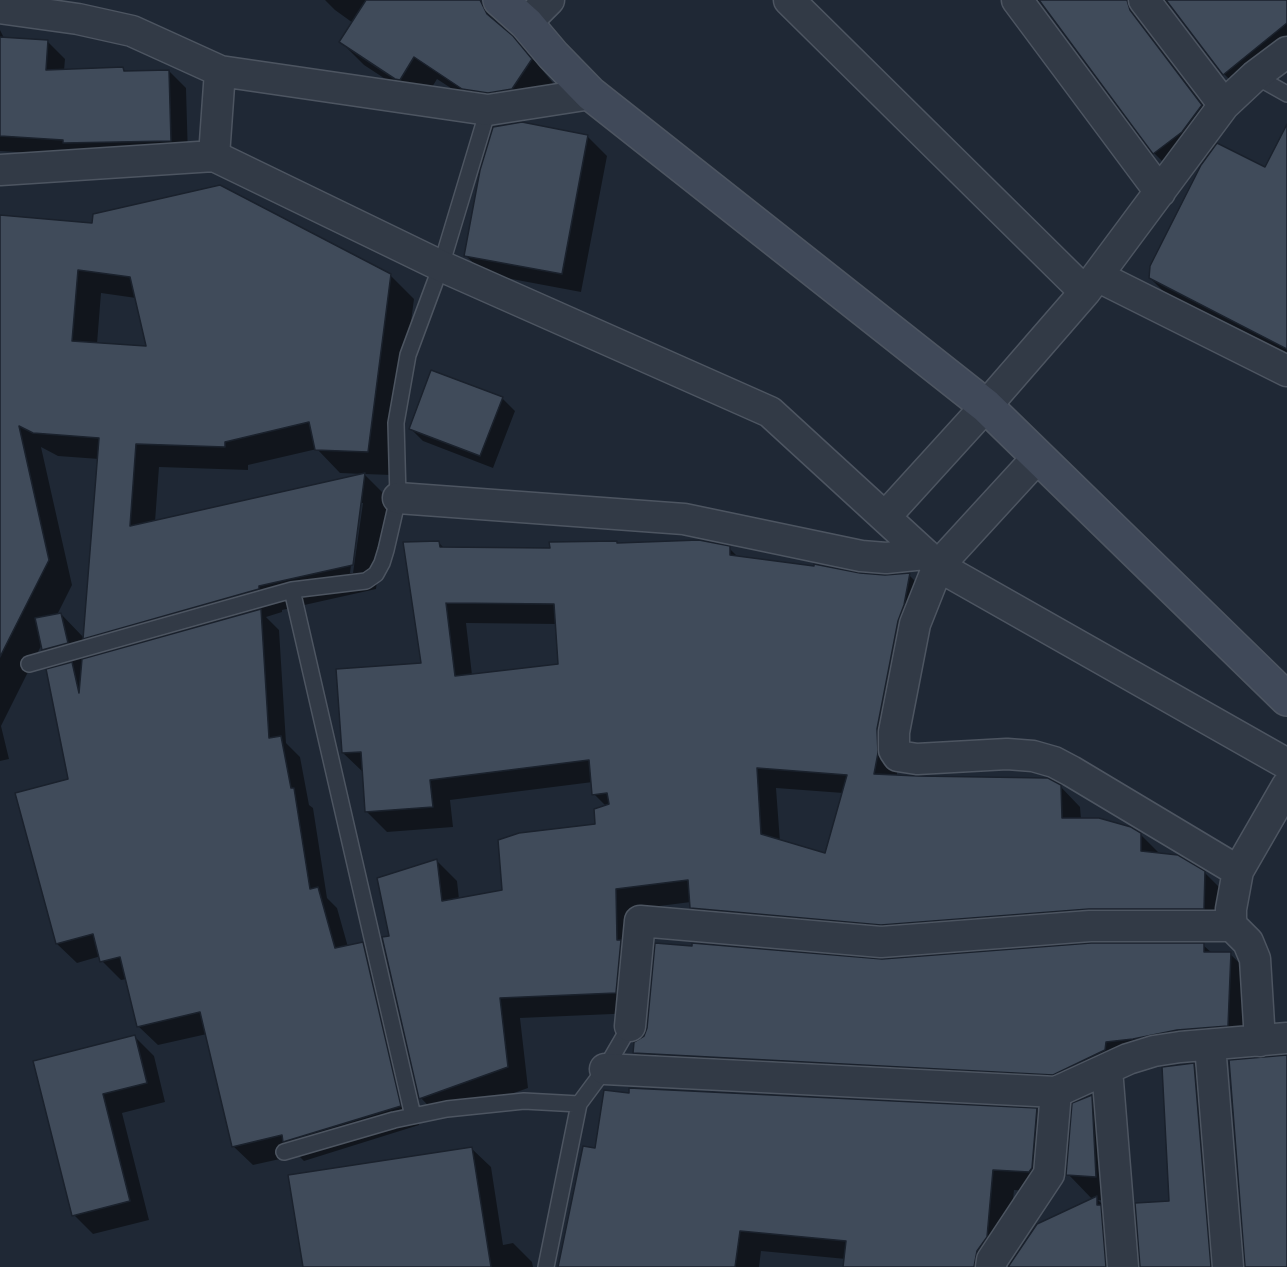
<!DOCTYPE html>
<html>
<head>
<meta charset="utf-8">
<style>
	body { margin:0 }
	canvas { display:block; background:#1f2835 }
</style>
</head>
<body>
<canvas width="1287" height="1267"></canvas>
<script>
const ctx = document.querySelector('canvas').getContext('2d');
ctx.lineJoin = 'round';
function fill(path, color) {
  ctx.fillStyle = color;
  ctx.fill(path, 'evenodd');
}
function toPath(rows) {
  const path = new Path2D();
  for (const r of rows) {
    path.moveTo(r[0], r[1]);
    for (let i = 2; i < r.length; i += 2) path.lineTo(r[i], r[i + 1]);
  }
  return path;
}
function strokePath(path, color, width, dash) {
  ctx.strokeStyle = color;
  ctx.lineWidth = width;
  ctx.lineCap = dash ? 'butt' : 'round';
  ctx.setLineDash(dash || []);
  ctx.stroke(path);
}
fill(toPath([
	[325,0,477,0,504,26,507,34,535,61,553,83,535,111,486,111,437,79,423,102,419,101,364,65,341,42,353,23,335,10],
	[1037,0,1287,0,1287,66,1248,98,1224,74,1173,7,1167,6,1153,35,1225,130,1215,143,1265,169,1287,127,1287,360,1175,303,1150,278,1212,152,1178,177,1154,153,1046,7],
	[0,30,4,38,48,42,65,59,64,71,123,69,127,72,169,71,186,88,188,157,79,156,0,151],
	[588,137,607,156,581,292,485,274,465,255],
	[0,217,390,275,414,299,391,475,364,474,388,498,376,589,282,610,282,612,266,617,279,630,286,743,300,757,309,805,313,808,327,898,337,908,348,947,362,943,382,963,419,1125,304,1161,298,1155,253,1165,233,1146,207,1034,158,1045,138,1026,127,979,121,980,102,961,101,956,77,963,57,944,70,780,60,667,43,650,42,644,1,726,9,759,0,761,0,651,4,650,0,632],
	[101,293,136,298,148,348,97,344],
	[41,447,58,456,99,459,85,639,61,614,57,615,72,585],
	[317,449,340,473,363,474,155,522,159,467,248,470,248,465],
	[359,503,363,503,353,573,350,573],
	[85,638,102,655,90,659],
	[502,398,515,411,493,468,423,441,410,428],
	[438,542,444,548,551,549,616,542,619,545,729,548,739,558,859,575,885,577,909,575,929,595,897,750,897,776,1060,786,1080,807,1081,819,1140,834,1161,855,1204,872,1225,893,1224,929,712,928,691,907,691,902,636,909,636,1013,520,1018,528,1088,441,1119,421,1098,384,939,391,937,437,861,457,881,459,899,504,892,596,825,607,807,594,794,593,782,450,800,453,827,387,832,367,812,364,773,343,753,423,665],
	[466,623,556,624,559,665,472,675],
	[776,788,843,793,826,855,780,842],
	[1203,945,1212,953,1230,954,1252,975,1250,1047,1156,1060,1075,1096,656,1074,635,1053,879,961],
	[135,1037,154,1056,165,1102,122,1113,149,1220,93,1234,74,1215,35,1062],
	[1194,1065,1212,1083,1227,1267,1141,1267,1170,1202],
	[630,1095,1037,1110,1058,1131,1050,1193,1014,1190,1007,1258,1001,1267,845,1267,846,1259,761,1251,759,1267,559,1267,596,1150],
	[1091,1096,1116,1121,1120,1201,1098,1200,1114,1216,1122,1267,1010,1267,1093,1200,1068,1174],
	[471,1148,491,1167,503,1245,513,1243,532,1262,533,1267,304,1267]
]), '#0007');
const building = toPath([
	[366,0,480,0,487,14,513,36,532,59,512,89,488,93,462,89,414,57,400,80,395,79,339,42,366,0],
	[1039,0,1127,0,1130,10,1202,105,1182,132,1153,154,1039,0],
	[1166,0,1287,0,1287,23,1223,75,1166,0],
	[0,37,48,40,46,70,123,67,124,71,169,70,171,141,63,143,63,140,0,136,0,37],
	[522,122,588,135,562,274,464,256,480,170,493,127,522,122],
	[1287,124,1287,349,1149,278,1150,266,1201,165,1217,143,1265,167,1287,124],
	[220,185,391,274,368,452,315,450,309,422,225,442,225,447,136,444,130,526,365,473,353,565,259,586,259,589,83,639,99,438,33,433,19,426,49,560,0,657,0,215,92,223,93,214,220,185],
	[78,270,130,277,146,346,72,341,78,270],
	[431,370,503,397,480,456,409,429,431,370],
	[699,540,730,546,730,555,814,566,814,564,860,573,885,575,910,573,904,605,898,621,877,729,878,753,874,774,918,776,1048,778,1061,785,1062,818,1099,818,1131,827,1141,833,1141,851,1178,855,1205,871,1204,909,1089,909,881,925,690,908,688,880,616,889,617,940,621,940,616,993,500,998,508,1067,419,1099,382,937,389,936,377,878,437,859,442,901,502,890,498,840,519,833,595,824,594,809,609,804,607,793,592,795,589,760,430,780,433,807,365,812,361,752,342,753,336,669,421,663,403,542,439,541,440,547,550,548,549,542,617,541,617,543,699,540],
	[446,603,554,604,558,664,455,676,446,603],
	[757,768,847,775,825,853,761,834,757,768],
	[261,609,269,738,281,736,291,788,294,788,310,889,318,887,335,948,363,942,401,1106,283,1142,282,1135,232,1147,200,1012,137,1027,120,957,100,962,93,934,56,944,15,793,68,779,46,669,72,662,79,693,82,659,261,609],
	[61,613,68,643,42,650,35,618,61,613],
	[655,943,692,946,692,943,882,959,1091,943,1204,943,1204,952,1231,952,1228,1026,1177,1030,1133,1039,1106,1042,1105,1050,1053,1075,633,1053,634,1042,644,1036,647,1028,655,943],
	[135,1035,147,1083,103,1094,130,1201,72,1216,33,1061,135,1035],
	[1287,1055,1287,1267,1245,1267,1229,1060,1287,1055],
	[1194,1063,1211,1267,1140,1267,1135,1203,1169,1201,1162,1067,1194,1063],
	[629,1088,1037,1108,1032,1168,1029,1172,993,1170,987,1237,977,1251,974,1267,843,1267,846,1241,740,1231,735,1267,558,1267,583,1146,595,1148,604,1090,629,1093,629,1088],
	[1092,1095,1096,1177,1066,1175,1072,1103,1092,1095],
	[472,1147,491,1267,303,1267,288,1175,472,1147],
	[1097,1196,1097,1205,1101,1205,1106,1267,1008,1267,1037,1224,1097,1196]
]);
fill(building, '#404b5a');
strokePath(building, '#1a212c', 1.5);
const lane = toPath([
	[1255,76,1287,94],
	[292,590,413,1116],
	[29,664,292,590,366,581,376,574,382,563,386,550,398,498,396,423,408,355,441,266,488,110],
	[284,1152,394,1120,447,1109,524,1101,579,1104],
	[546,1267,579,1104,605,1069,630,1026]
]);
const street = toPath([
	[789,0,1085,292],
	[1017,0,1160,192],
	[1144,0,1224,105],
	[0,8,78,19,132,31,220,71,488,110,591,94],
	[526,23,549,0],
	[214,156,220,71],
	[0,170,214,156,441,266,770,412,938,566,1287,764],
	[1097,276,1287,371],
	[1038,457,938,566,915,624,894,732,894,750,898,756,917,759,1007,754,1033,756,1054,762,1071,771,1238,871,1287,786],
	[398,498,684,519,861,556,886,558,925,554],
	[885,517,986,406,1085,292,1224,105,1255,76,1287,52],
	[1238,871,1231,909,1231,918,1232,926,1248,942,1255,959,1260,1041],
	[630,1026,640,921,881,942,1090,926,1232,926],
	[1210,1045,1228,1267],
	[605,1069,1056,1092,1049,1174,992,1260,991,1267],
	[1107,1069,1123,1267],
	[1056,1092,1128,1059,1154,1051,1180,1047,1287,1038]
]);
const secondary = toPath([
	[500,0,526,23,553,55,591,94,986,406,1287,699]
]);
strokePath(lane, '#4d5561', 18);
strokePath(street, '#4d5561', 33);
strokePath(secondary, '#4d5561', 36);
strokePath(lane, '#323a46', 15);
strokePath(street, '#323a46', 30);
strokePath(secondary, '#404959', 33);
</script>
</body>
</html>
